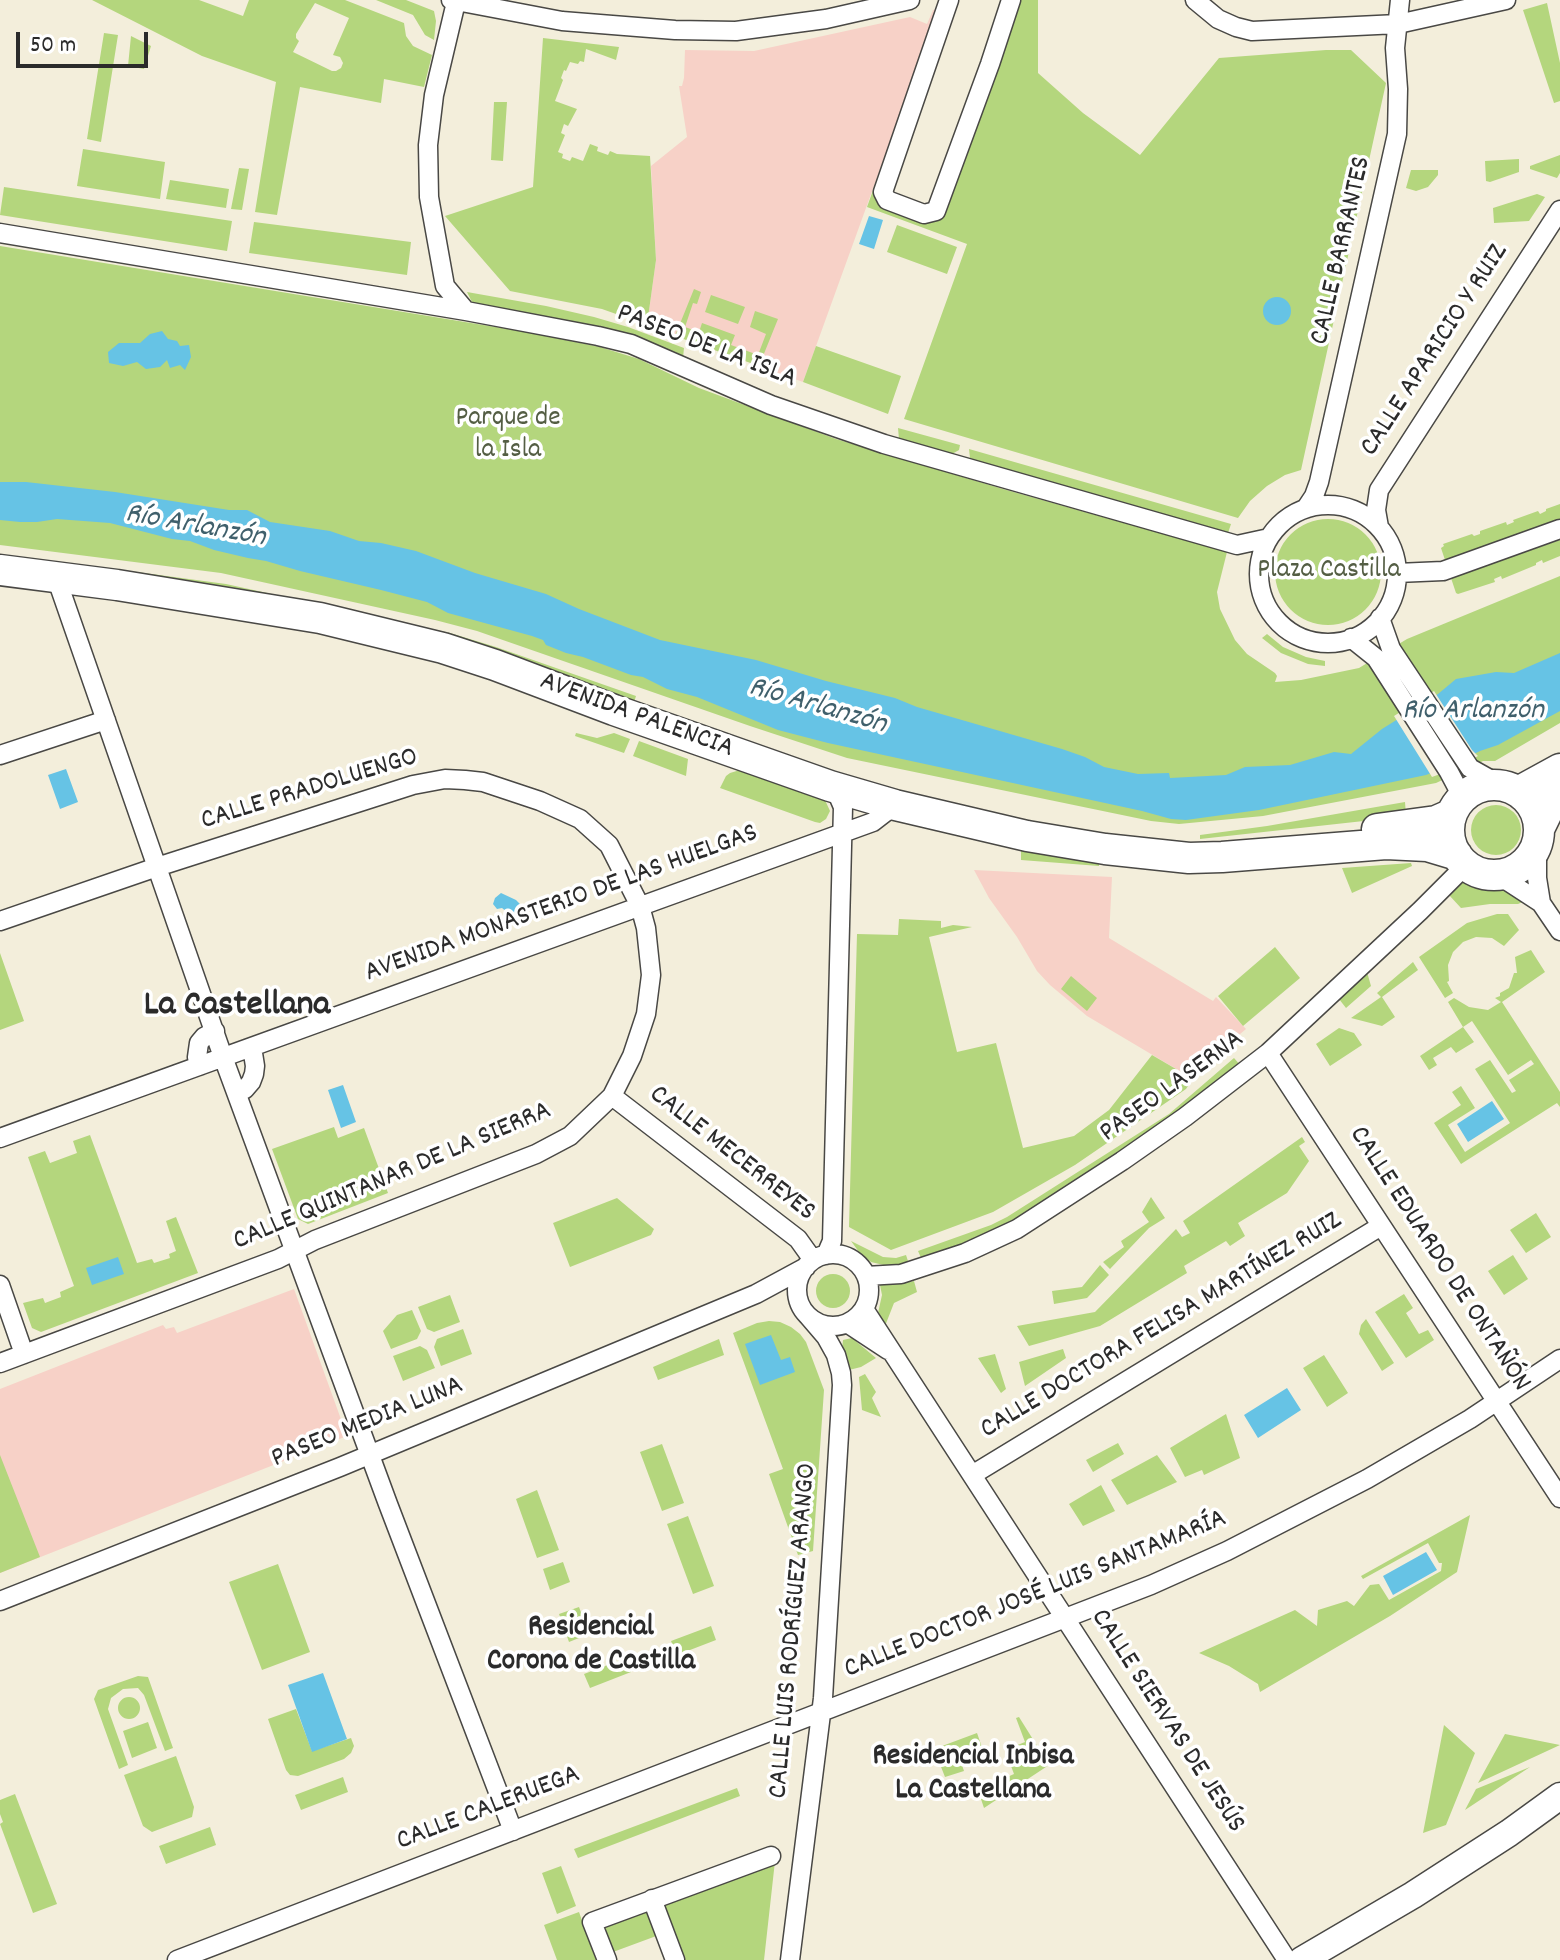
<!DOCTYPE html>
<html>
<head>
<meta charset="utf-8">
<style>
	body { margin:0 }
	#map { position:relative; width:1560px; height:1960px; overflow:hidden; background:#f3eedb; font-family:Dekko,sans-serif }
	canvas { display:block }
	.scale { position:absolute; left:16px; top:32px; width:132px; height:36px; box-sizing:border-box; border:4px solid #2b2b2b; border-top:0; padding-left:10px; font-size:24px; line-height:28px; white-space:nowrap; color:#2b2b2b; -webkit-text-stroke:6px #fff; paint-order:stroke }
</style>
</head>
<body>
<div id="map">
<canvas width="1560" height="1960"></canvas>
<div class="scale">50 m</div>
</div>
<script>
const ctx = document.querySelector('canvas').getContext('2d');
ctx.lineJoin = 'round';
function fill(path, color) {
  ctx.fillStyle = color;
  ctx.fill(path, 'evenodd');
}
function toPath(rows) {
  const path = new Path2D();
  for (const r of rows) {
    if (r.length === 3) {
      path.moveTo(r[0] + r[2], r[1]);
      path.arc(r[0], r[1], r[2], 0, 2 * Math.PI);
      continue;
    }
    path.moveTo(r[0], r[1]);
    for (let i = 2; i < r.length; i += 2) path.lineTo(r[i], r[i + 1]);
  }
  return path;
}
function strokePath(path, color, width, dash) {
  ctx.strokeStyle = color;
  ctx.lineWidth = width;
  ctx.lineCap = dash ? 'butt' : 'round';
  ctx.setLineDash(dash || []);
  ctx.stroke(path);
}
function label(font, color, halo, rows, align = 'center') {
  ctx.font = font + ' Dekko,sans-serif';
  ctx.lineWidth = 7;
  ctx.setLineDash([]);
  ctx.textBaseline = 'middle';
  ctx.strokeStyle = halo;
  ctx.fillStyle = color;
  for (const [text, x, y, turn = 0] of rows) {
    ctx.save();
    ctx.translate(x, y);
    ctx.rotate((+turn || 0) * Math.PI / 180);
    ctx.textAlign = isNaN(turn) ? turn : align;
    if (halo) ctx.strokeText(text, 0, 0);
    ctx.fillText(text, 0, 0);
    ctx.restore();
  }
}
fill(toPath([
	[938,9,803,382,647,325,656,260,651,166,687,137,679,86,682,86,684,78,685,50,754,51,910,17,927,24,933,10],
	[974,870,1112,877,1109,938,1213,1001,1216,997,1246,1029,1214,1056,1193,1079,1087,1016,1050,985,1037,971,1017,937,989,898],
	[294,1289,347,1436,0,1573,0,1389,163,1325,166,1329,174,1327,177,1333]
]), '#f7d1c7');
fill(toPath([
	[92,0,199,0,243,16,249,0,345,0,404,23,406,36,413,46,432,55,424,87,384,79,381,103,300,87,277,215,255,212,276,82,202,56],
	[315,3,349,18,333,55,340,57,343,63,341,68,336,71,332,71,293,52,299,41,296,38,296,34],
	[376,0,406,0,434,11,436,21,434,40,425,35,413,15],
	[1017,0,1038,0,1038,73,1083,113,1140,155,1219,58,1326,50,1351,50,1386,83,1301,470,1285,475,1267,486,1250,501,1238,518,904,419,967,244,867,207,938,9,878,195,903,212,931,222,942,215],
	[1547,3,1560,63,1560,101,1554,103,1523,10],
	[104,33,118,35,101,142,87,139],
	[131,36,151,46,144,69,128,66],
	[543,38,619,47,616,60,586,49,584,62,580,61,578,64,570,62,566,71,564,70,561,78,563,80,555,101,577,109,568,126,564,124,561,133,565,135,558,152,563,154,562,158,570,161,572,157,583,161,590,144,598,147,597,151,608,155,610,151,617,154,650,156,656,260,647,325,602,309,510,291,445,216,533,187],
	[494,102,507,102,503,161,491,160],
	[83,149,165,162,160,199,77,186],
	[1560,155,1560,173,1557,178,1530,169,1530,166],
	[1519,159,1519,172,1490,182,1486,181,1485,161],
	[239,168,249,169,242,210,231,209],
	[1411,170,1438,170,1438,175,1428,187,1416,191,1406,188],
	[170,180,229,189,226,208,166,199],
	[4,187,232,221,227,251,0,215],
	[1537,194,1545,197,1529,221,1494,223,1493,208],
	[254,222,411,242,407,275,249,253],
	[897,225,957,247,947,274,887,252],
	[0,246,526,332,600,347,639,359,699,388,836,439,1003,489,1227,552,1217,592,1220,609,1235,640,1247,654,1275,673,1277,676,1275,682,1301,680,1359,668,1407,639,1560,576,1560,723,1495,761,1483,761,1436,783,1263,816,1179,824,1151,821,847,758,750,726,477,631,435,620,221,573,0,545],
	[694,289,701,292,697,304,693,303,685,327,699,332,702,323,735,335,731,345,758,355,766,334,750,327,755,311,778,319,759,366,675,336],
	[467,292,546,306,594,317,628,327,684,348,683,358,626,334,601,327,473,304],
	[711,295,745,307,738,324,705,312],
	[816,346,901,376,888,414,803,382],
	[898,428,960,445,959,450,952,454,899,439],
	[969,449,1231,524,1228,533,973,460,970,458],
	[1560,504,1560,520,1445,560,1441,548,1444,546,1443,544,1472,534,1474,536,1480,534,1480,531,1506,522,1507,525,1514,522,1513,520,1538,511,1540,514,1546,511,1546,509],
	[1328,572,53],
	[1560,540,1560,556,1543,563,1542,560,1536,563,1536,565,1502,579,1501,576,1494,579,1495,582,1458,594,1456,593,1451,578],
	[107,568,226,584,450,633,496,647,636,696,632,709,104,579],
	[1267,634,1283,647,1306,657,1325,661,1325,666,1308,664,1281,653,1262,638],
	[576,733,597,738,614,733,630,739,624,753,575,736],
	[639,741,688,759,686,776,633,756],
	[740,770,825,800,830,811,826,819,820,823,815,822,720,788,726,776,730,773],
	[1405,802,1406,815,1391,818,1200,839,1200,835,1267,826],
	[1496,830,25],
	[1021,847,1099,861,1099,866,1021,860],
	[1411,863,1412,866,1352,893,1342,868],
	[1466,879,1493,884,1508,889,1525,901,1518,904,1490,904,1461,908,1449,895],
	[1497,914,1508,914,1519,930,1504,946,1492,938,1476,937,1463,942,1453,952,1448,965,1449,981,1447,982,1453,993,1445,998,1419,957,1467,923],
	[899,919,941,921,941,928,953,925,972,927,929,937,957,1052,996,1043,1023,1148,1074,1136,1109,1110,1152,1055,1193,1079,1186,1089,1075,1165,993,1212,891,1250,849,1227,857,934,898,935],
	[1275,947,1300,978,1243,1026,1218,996],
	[1531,950,1545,972,1502,1002,1560,1092,1560,1107,1557,1103,1461,1164,1434,1123,1461,1105,1452,1092,1461,1086,1475,1108,1448,1125,1465,1152,1510,1123,1475,1069,1490,1060,1512,1093,1516,1091,1509,1080,1534,1064,1531,1060,1508,1075,1472,1021,1463,1027,1474,1042,1456,1053,1451,1047,1433,1058,1437,1065,1429,1070,1420,1056,1463,1027,1448,1002,1454,998,1469,1007,1488,1010,1501,1002,1495,998,1500,996,1500,993,1509,988,1514,973,1517,973,1515,957],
	[0,953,24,1021,0,1030],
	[1413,962,1418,970,1382,997,1395,1017,1382,1026,1351,1018,1381,997,1377,993],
	[1367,972,1371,986,1346,1008,1339,999],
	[1071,976,1097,998,1087,1011,1061,989],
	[1339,1028,1354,1033,1362,1045,1330,1066,1316,1044],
	[1234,1058,1241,1066,1192,1103,1048,1201,1012,1221,965,1243,922,1260,918,1251,991,1225,1007,1217,1169,1114],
	[334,1127,338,1138,364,1128,388,1193,308,1224,298,1219,272,1149],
	[90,1135,137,1263,152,1259,154,1263,170,1258,169,1254,176,1251,166,1221,176,1217,198,1273,41,1332,32,1328,23,1303,43,1298,45,1303,61,1297,60,1292,74,1286,28,1157,45,1151,50,1163,77,1153,73,1141],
	[1302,1137,1305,1142,1299,1146,1309,1161,1287,1193,1238,1223,1245,1236,1230,1246,1226,1241,1184,1266,1187,1273,1100,1326,1029,1346,1017,1326,1095,1312,1176,1229,1182,1237,1190,1233,1183,1221],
	[1151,1197,1165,1218,1149,1228,1110,1269,1103,1262,1124,1247,1121,1241,1149,1222,1142,1212],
	[617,1198,654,1229,651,1235,570,1267,553,1223],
	[1536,1213,1551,1237,1526,1253,1510,1230],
	[851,1241,883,1257,896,1258,906,1255,909,1264,892,1267,871,1262,859,1252],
	[1513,1255,1528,1279,1504,1295,1488,1271],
	[1100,1265,1109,1275,1087,1298,1054,1304,1052,1291,1082,1287],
	[833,1291,17],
	[914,1281,917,1292,894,1303,885,1326,878,1313,882,1295,880,1285,881,1283,904,1283],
	[1404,1294,1413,1308,1406,1313,1419,1334,1428,1330,1434,1340,1406,1358,1375,1312],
	[450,1295,460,1322,434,1332,427,1329,418,1307],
	[412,1310,421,1331,417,1339,391,1349,383,1331,397,1315],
	[1366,1319,1394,1363,1382,1371,1359,1334,1361,1325],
	[769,1321,780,1322,791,1327,800,1334,806,1342,824,1390,813,1551,798,1555,769,1474,783,1469,733,1333,757,1323],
	[463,1329,472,1354,441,1366,434,1347,437,1339],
	[852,1338,876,1358,861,1367,845,1371,842,1349,843,1340],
	[719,1339,724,1355,658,1380,653,1367],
	[420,1346,427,1350,435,1368,403,1381,393,1356],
	[1063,1349,1066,1358,1025,1386,1019,1362],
	[995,1354,1006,1389,1001,1393,978,1358],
	[1324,1355,1348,1393,1327,1407,1303,1368],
	[865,1374,876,1392,872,1398,881,1417,862,1410,859,1377],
	[1226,1414,1240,1458,1204,1475,1202,1470,1185,1477,1170,1448],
	[1118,1443,1124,1454,1093,1472,1086,1460],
	[662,1444,684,1503,662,1511,640,1452],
	[0,1455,40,1557,0,1573],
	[1157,1455,1177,1482,1127,1505,1111,1480],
	[1101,1485,1115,1511,1083,1526,1069,1504],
	[537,1490,559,1550,537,1558,516,1499],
	[1470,1515,1457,1572,1390,1616,1260,1692,1258,1684,1229,1666,1199,1653,1295,1610,1317,1626,1318,1610,1347,1601,1354,1606,1370,1585,1379,1584,1389,1600,1441,1571,1442,1563,1439,1563,1428,1543,1363,1579,1361,1576],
	[688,1516,714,1586,693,1594,667,1524],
	[563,1562,570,1582,550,1590,543,1569],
	[278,1564,310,1652,262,1670,229,1582],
	[579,1607,589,1634,569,1642,559,1614],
	[711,1626,716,1640,677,1655,671,1641],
	[626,1658,631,1672,590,1688,584,1674],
	[138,1676,148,1677,173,1748,165,1751,144,1695,138,1688,123,1689,111,1698,108,1709,128,1765,119,1769,94,1699,98,1690],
	[129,1708,11],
	[296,1709,312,1751,351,1738,354,1746,351,1753,344,1759,298,1776,290,1775,286,1770,268,1719],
	[1019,1717,1049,1765,984,1808,978,1790,1014,1774,1005,1750,1025,1742,1016,1718],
	[148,1722,157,1748,132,1758,123,1731],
	[1444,1725,1475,1753,1446,1825,1423,1833],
	[977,1733,984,1753,961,1762,964,1771,945,1777,934,1749],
	[1505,1734,1560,1745,1478,1783],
	[176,1756,194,1807,192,1817,152,1832,143,1826,124,1775],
	[1530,1767,1465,1810,1476,1789],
	[343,1777,348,1792,301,1810,295,1795],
	[737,1788,740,1796,578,1858,574,1849],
	[15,1794,57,1904,33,1913,0,1824,3,1822,0,1814,0,1800],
	[210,1827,216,1845,166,1864,159,1846],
	[775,1861,764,1960,681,1960,660,1904],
	[561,1866,576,1906,557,1914,542,1873],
	[649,1908,659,1935,613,1952,603,1924],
	[579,1912,596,1960,557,1960,544,1925]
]), '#b4d67d');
fill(toPath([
	[869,216,883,220,874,249,859,244],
	[1277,311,14],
	[162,331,168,339,177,341,180,346,189,345,191,357,185,370,180,365,170,368,167,360,160,367,146,369,137,362,123,366,109,363,108,352,119,343,140,343,150,334],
	[0,482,26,482,115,492,229,510,247,510,270,522,330,531,359,541,381,543,416,551,475,573,546,594,579,609,660,640,756,660,826,681,895,698,917,707,1062,749,1085,757,1104,767,1138,774,1169,773,1170,778,1226,775,1245,767,1290,765,1334,752,1351,754,1382,729,1438,694,1456,679,1496,672,1514,673,1560,653,1560,711,1498,745,1480,751,1454,764,1426,775,1259,810,1186,820,1171,819,1142,811,828,743,778,730,697,697,667,689,643,677,631,675,583,657,566,653,546,645,543,640,532,636,448,613,427,602,381,590,300,571,266,561,248,558,214,550,190,541,172,539,110,523,57,519,37,522,20,522,0,520],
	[66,769,78,802,60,809,48,775],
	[501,893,516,900,523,907,521,915,514,918,502,908,497,909,493,904,495,898],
	[343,1085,356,1122,341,1128,328,1090],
	[1492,1101,1504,1119,1468,1142,1457,1124],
	[118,1257,124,1274,92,1285,86,1268],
	[771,1335,781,1360,790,1357,795,1372,760,1385,745,1344],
	[1287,1388,1301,1410,1258,1438,1244,1415],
	[1426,1552,1437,1570,1393,1595,1383,1576],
	[323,1673,347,1739,312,1752,288,1685]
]), '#66c3e5');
fill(toPath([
	[1434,691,1472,750,1478,756,1456,768,1432,777,1394,716]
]), '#f3eedb');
const minor = toPath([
	[451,0,562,21,675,30,736,31,826,19,910,0],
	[949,0,883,192,887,200,924,214,936,211,990,64,1011,0],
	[1195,0,1218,19,1236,27,1252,31,1398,24,1506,0],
	[456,2,434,95,428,145,429,197,445,286,466,311],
	[0,233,466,311,598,336,631,344,771,405,884,444,1237,545,1269,538],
	[1328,574,69],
	[1306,508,1314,496,1319,482,1397,134,1398,89,1395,48,1400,0],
	[1379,527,1376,510,1379,490,1560,210],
	[1397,573,1443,571,1560,529],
	[56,577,223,1057,388,1504,513,1831],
	[1380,618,1391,649,1470,768,1504,787],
	[1351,638,1376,658,1449,772,1458,789,1458,805],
	[0,755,106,720],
	[1537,845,1537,878,1541,903,1560,931],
	[1498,875,1541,903],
	[0,921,157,867,413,785,445,779,465,780,483,782,540,801,580,819,609,845,640,906,646,928,651,975,646,1014,632,1056,612,1096,570,1136,536,1154,315,1240,278,1259,0,1363],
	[1268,1053,1560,1498],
	[199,1066,197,1057,199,1043,204,1037,215,1031],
	[237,1093,245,1089,251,1082,254,1074,255,1066,252,1047],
	[612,1096,798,1239,813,1260],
	[0,1138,873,822,895,805],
	[833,1290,36],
	[826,1255,832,1241,843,807,837,793,831,787],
	[866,1276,901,1274,965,1253,1017,1229,1122,1161,1185,1117,1268,1053,1420,911,1466,865],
	[0,1285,24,1354],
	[864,1309,1287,1960],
	[847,1323,888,1350],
	[972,1475,1381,1226],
	[0,1601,340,1467,756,1294,806,1267],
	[652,1899,675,1960],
	[177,1960,1151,1585,1227,1551,1367,1479,1470,1419,1560,1359],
	[607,1960,592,1922,771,1856],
	[790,1960,823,1698,842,1385,841,1373,836,1355,826,1337,808,1316]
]);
const secondary = toPath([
	[1302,1960,1413,1895,1509,1833,1560,1796]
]);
const trunk = toPath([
	[0,570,117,585,320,618,443,648,495,665,614,710,830,786,895,805,1027,836,1105,849,1189,858,1222,857,1386,844,1427,846,1457,855],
	[1494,830,45],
	[1518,792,1560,769],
	[1377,829,1436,821,1452,814],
	[1539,829,1552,802,1560,794]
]);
strokePath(minor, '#494845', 21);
strokePath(secondary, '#494845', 29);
strokePath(trunk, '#494845', 33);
strokePath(minor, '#fff', 18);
strokePath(secondary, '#fff', 26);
strokePath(trunk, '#fff', 30);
label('28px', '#2b2b2b', '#fff', [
	["CALLE BARRANTES",1343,251,-77],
	["PASEO DE LA ISLA",706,348,21],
	["CALLE APARICIO Y RUIZ",1436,351,-57],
	["AVENIDA PALENCIA",636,717,20],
	["CALLE PRADOLUENGO",310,791,-17],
	["AVENIDA MONASTERIO DE LAS HUELGAS",562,905,-20],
	["PASEO LASERNA",1173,1088,-36],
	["CALLE MECERREYES",731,1155,38],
	["CALLE QUINTANAR DE LA SIERRA",393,1178,-23],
	["CALLE EDUARDO DE ONTAÑÓN",1438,1260,57],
	["CALLE DOCTORA FELISA MARTÍNEZ RUIZ",1162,1327,-31],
	["PASEO MEDIA LUNA",368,1424,-22],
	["CALLE DOCTOR JOSÉ LUIS SANTAMARÍA",1036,1596,-22],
	["CALLE LUIS RODRÍGUEZ ARANGO",795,1631,-85],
	["CALLE SIERVAS DE JESÚS",1166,1722,57],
	["CALLE CALERUEGA",489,1810,-21]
]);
label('28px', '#545e44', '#fff', [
	["Parque de",508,420],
	["la Isla",508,452],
	["Plaza Castilla",1329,572]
]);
label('italic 30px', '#40606c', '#fff', [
	["Río Arlanzón",195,528,10],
	["Río Arlanzón",817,708,16],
	["Río Arlanzón",1473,713]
]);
label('bold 30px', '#2b2b2b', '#fff', [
	["Residencial",591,1630],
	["Corona de Castilla",591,1664],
	["Residencial Inbisa",973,1759],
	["La Castellana",973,1793]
]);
label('bold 36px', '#2b2b2b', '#fff', [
	["La Castellana",237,1008]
]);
</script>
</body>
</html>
